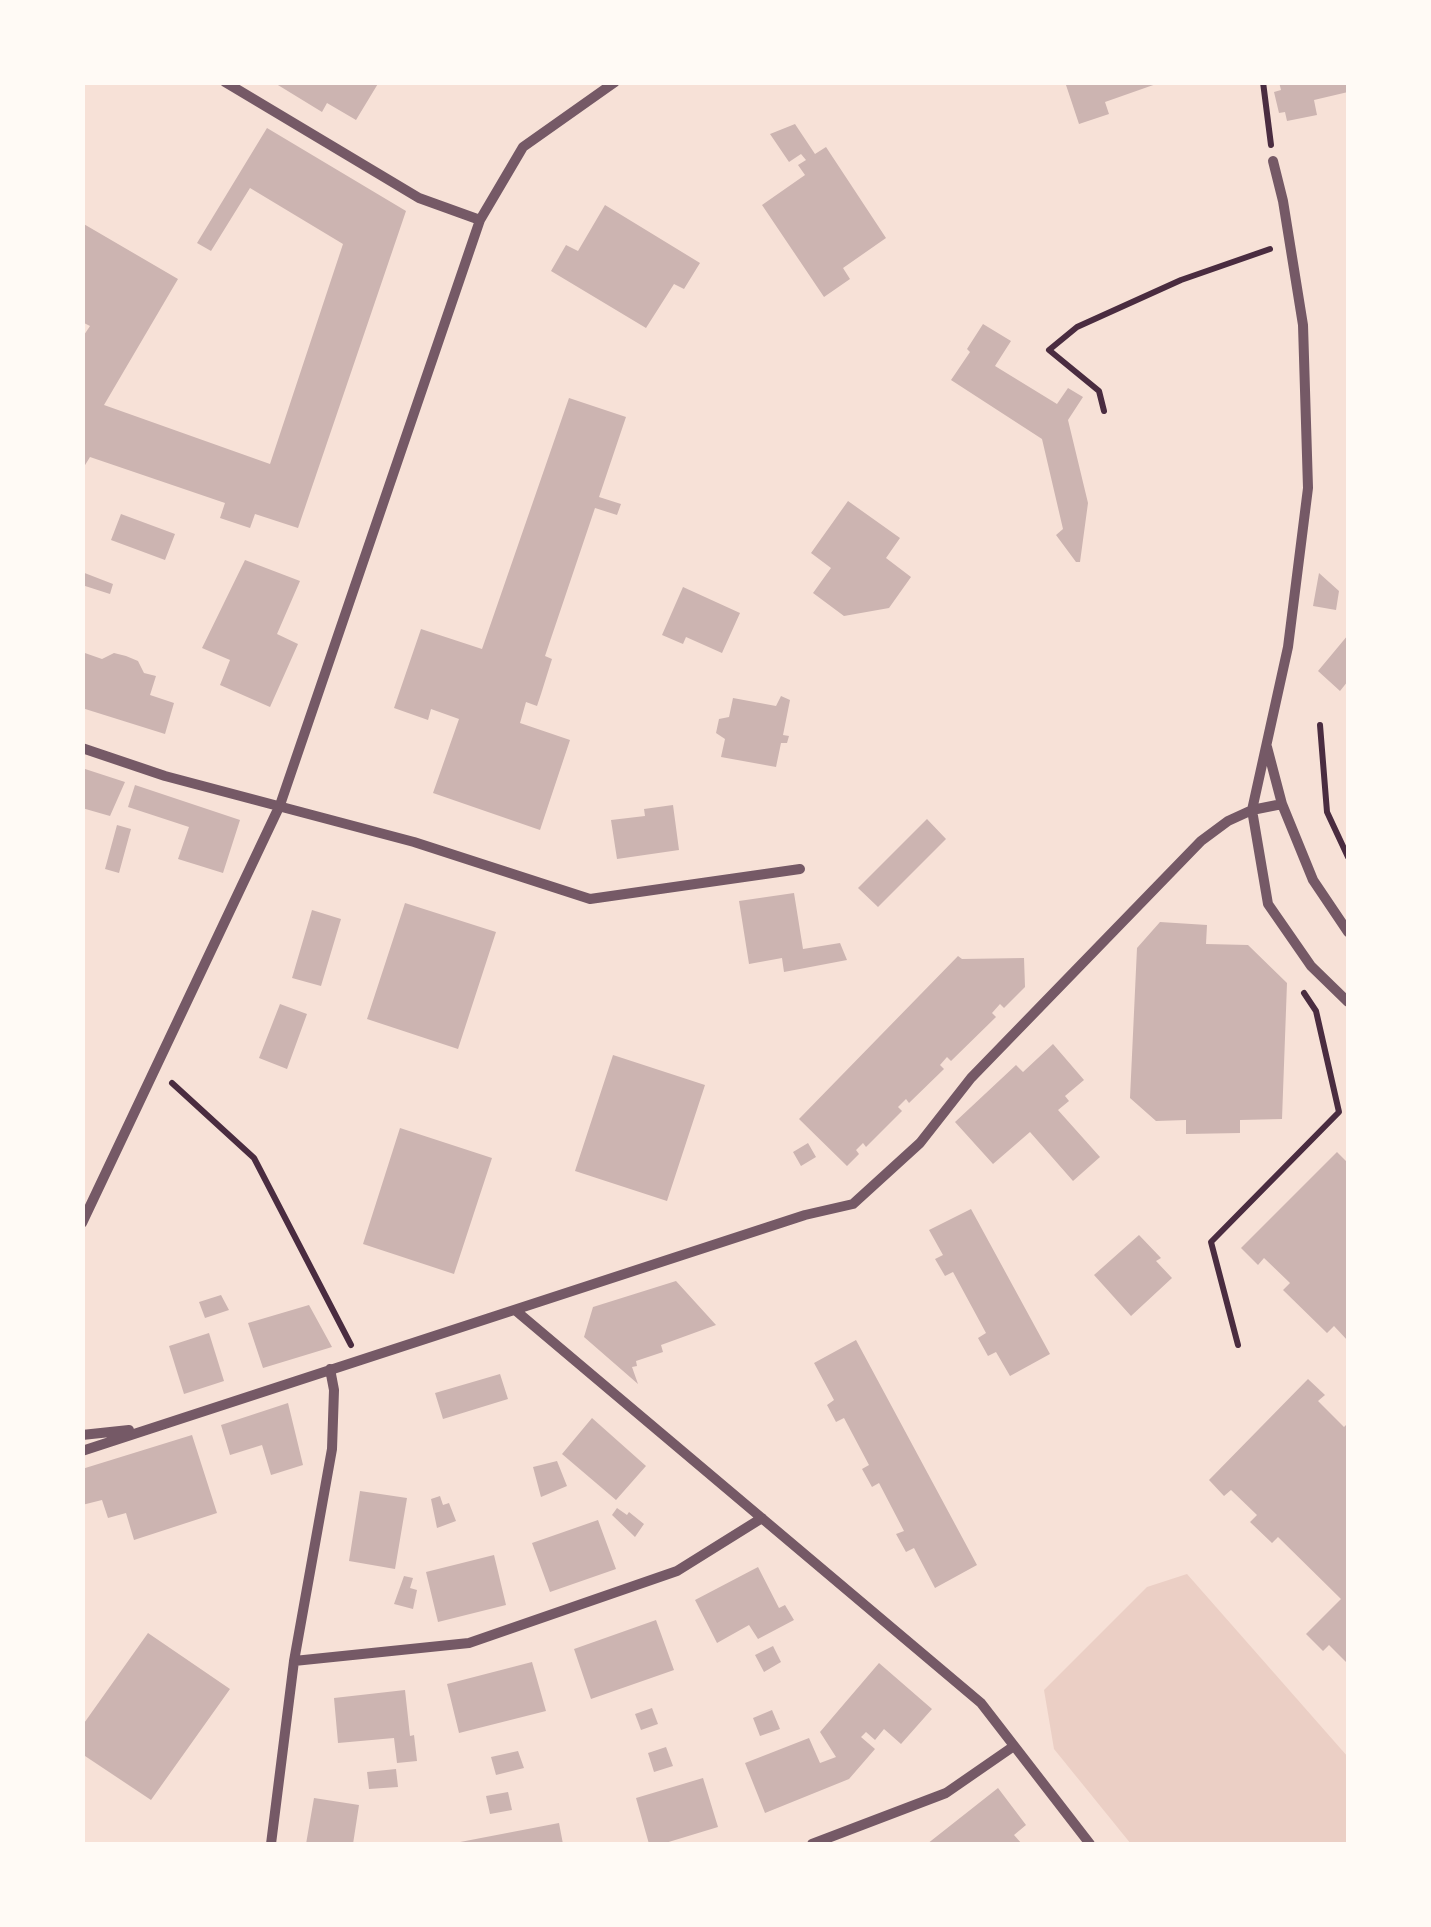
<!DOCTYPE html>
<html>
<head>
<meta charset="utf-8">
<style>
	body { margin:0 }
	#map { position:relative; width:1431px; height:1927px; overflow:hidden; background:#f7e1d7; font-family:Merriweather,serif }
	canvas { display:block }
	.frame { position:absolute; inset:0; border:85px solid #fffaf5; pointer-events:none }
</style>
</head>
<body>
<div id="map">
<canvas width="1431" height="1927"></canvas>
<div class="frame"></div>
</div>
<script>
const ctx = document.querySelector('canvas').getContext('2d');
ctx.lineJoin = 'round';
function fill(path, color) {
  ctx.fillStyle = color;
  ctx.fill(path, 'evenodd');
}
function toPath(rows) {
  const path = new Path2D();
  for (const r of rows) {
    path.moveTo(r[0], r[1]);
    for (let i = 2; i < r.length; i += 2) path.lineTo(r[i], r[i + 1]);
  }
  return path;
}
function strokePath(path, color, width, dash) {
  ctx.strokeStyle = color;
  ctx.lineWidth = width;
  ctx.lineCap = dash ? 'butt' : 'round';
  ctx.setLineDash(dash || []);
  ctx.stroke(path);
}
fill(toPath([
	[1187,1574,1348,1757,1348,1844,1131,1844,1054,1749,1044,1690,1147,1587]
]), '#ebcfc5');
fill(toPath([
	[273,82,379,82,356,120,327,103,322,112],
	[1065,82,1159,82,1159,83,1105,102,1109,114,1079,124],
	[1279,82,1348,82,1348,92,1314,100,1317,115,1287,121,1285,112,1279,113,1274,92,1281,90],
	[795,124,815,154,826,147,886,238,843,268,850,279,824,297,762,205,805,175,798,165,806,160,801,154,789,162,770,134],
	[267,128,406,211,298,528,255,514,250,528,220,518,225,503,90,457,82,470,82,338,90,326,82,322,82,223,178,279,104,405,270,464,343,244,250,188,211,251,197,243],
	[605,205,700,263,684,289,674,284,646,328,551,271,566,245,578,251],
	[983,324,1011,341,995,366,1057,404,1068,388,1083,397,1068,420,1088,503,1080,562,1076,562,1056,535,1063,529,1042,439,951,380,970,352,967,349],
	[569,398,626,417,599,497,621,504,617,515,595,508,545,656,552,659,541,694,537,706,526,702,520,723,570,740,540,830,433,793,459,719,431,709,428,720,394,708,421,629,482,649],
	[848,501,900,538,886,558,911,577,889,608,844,616,813,593,831,568,811,553],
	[121,514,175,534,165,560,111,540],
	[245,560,300,581,277,634,298,644,270,707,220,685,230,660,202,648],
	[82,572,113,584,110,594,82,585],
	[1319,573,1339,591,1336,610,1313,606],
	[683,587,740,613,722,653,686,637,683,644,662,635],
	[1348,635,1348,681,1340,691,1318,671],
	[82,652,102,659,114,653,126,656,138,661,144,673,156,676,150,695,174,703,165,734,82,708],
	[781,696,790,700,783,735,789,736,787,743,781,743,776,767,721,757,725,739,716,733,719,719,729,717,733,698,776,706],
	[82,768,125,782,110,816,82,808],
	[135,785,240,820,223,873,178,859,189,827,128,807],
	[673,805,679,850,617,859,611,820,645,816,644,809],
	[927,819,946,839,878,907,858,888],
	[117,825,131,829,119,873,105,869],
	[794,893,803,949,840,943,847,960,784,972,782,958,749,964,739,901],
	[405,903,496,932,458,1049,367,1019],
	[312,910,341,919,321,986,292,978],
	[1160,922,1207,925,1206,944,1248,945,1287,983,1282,1119,1240,1120,1240,1133,1186,1134,1186,1120,1156,1121,1130,1098,1137,948],
	[958,956,962,959,1024,958,1025,987,1004,1008,1000,1004,992,1013,996,1017,951,1061,947,1057,940,1065,944,1069,909,1103,906,1099,898,1107,902,1111,866,1147,863,1143,856,1150,859,1154,847,1166,799,1119],
	[280,1004,307,1014,287,1069,259,1058],
	[1053,1044,1084,1080,1065,1096,1069,1101,1058,1110,1100,1157,1073,1181,1030,1132,993,1164,955,1122,1016,1065,1023,1072],
	[613,1055,705,1085,667,1201,575,1171],
	[400,1128,492,1158,454,1274,363,1244],
	[808,1143,816,1157,801,1166,793,1152],
	[1337,1152,1348,1163,1348,1341,1334,1326,1327,1333,1283,1290,1290,1283,1264,1258,1258,1265,1241,1248],
	[971,1209,1050,1354,1010,1376,996,1352,988,1356,978,1338,986,1333,953,1272,945,1276,935,1259,943,1255,929,1230],
	[1139,1235,1161,1258,1156,1261,1172,1278,1131,1316,1094,1275],
	[676,1281,716,1325,661,1345,663,1352,636,1361,637,1366,632,1367,638,1384,584,1337,593,1307],
	[221,1295,229,1310,205,1318,199,1302],
	[309,1305,332,1347,263,1368,248,1323],
	[209,1333,224,1381,184,1394,169,1346],
	[856,1340,977,1565,935,1588,914,1548,906,1552,896,1534,904,1531,879,1483,872,1487,862,1469,869,1465,844,1418,836,1422,827,1405,834,1400,814,1363],
	[500,1374,508,1399,443,1419,435,1393],
	[1308,1379,1325,1395,1318,1401,1344,1427,1348,1423,1348,1664,1329,1645,1323,1651,1306,1634,1341,1599,1278,1537,1272,1543,1250,1522,1257,1515,1231,1490,1224,1496,1209,1480],
	[288,1403,303,1465,271,1475,262,1445,230,1455,221,1425],
	[592,1418,646,1466,616,1500,562,1454],
	[192,1435,217,1513,134,1540,126,1513,108,1518,102,1500,82,1505,82,1469],
	[557,1461,567,1486,541,1497,533,1467],
	[360,1491,407,1498,395,1569,349,1561],
	[440,1496,443,1505,449,1503,456,1521,437,1528,431,1499],
	[617,1508,627,1515,629,1512,644,1524,635,1537,612,1515],
	[598,1520,616,1569,550,1592,532,1543],
	[494,1555,506,1605,438,1622,426,1572],
	[758,1567,779,1608,785,1605,794,1620,758,1639,749,1625,717,1643,695,1600],
	[404,1576,413,1578,410,1588,417,1590,413,1609,394,1604],
	[656,1620,674,1670,591,1699,574,1649],
	[148,1633,230,1689,151,1800,82,1754,82,1726],
	[773,1646,781,1662,764,1672,755,1655],
	[532,1662,546,1711,459,1733,447,1684],
	[879,1663,932,1709,901,1744,884,1729,875,1740,866,1732,861,1737,875,1749,849,1779,765,1813,745,1763,809,1738,820,1763,836,1757,820,1732],
	[405,1690,410,1736,414,1735,417,1761,397,1763,394,1738,338,1743,334,1698],
	[652,1708,658,1724,641,1730,635,1714],
	[772,1710,780,1729,760,1736,753,1718],
	[666,1747,673,1766,654,1772,648,1753],
	[518,1751,524,1768,496,1775,491,1757],
	[396,1769,398,1787,369,1789,367,1772],
	[703,1778,718,1827,662,1844,649,1844,636,1798],
	[998,1788,1026,1825,1014,1835,1022,1844,927,1844],
	[508,1792,512,1810,490,1814,486,1796],
	[314,1798,359,1805,353,1844,306,1844],
	[559,1823,563,1844,455,1844,455,1843]
]), '#ccb4b1');
strokePath(toPath([
	[1263,82,1271,145],
	[1104,411,1099,391,1049,350,1077,327,1181,280,1270,249],
	[1320,725,1327,812,1348,857],
	[172,1083,254,1158,351,1345],
	[1238,1345,1211,1242,1339,1112,1316,1011,1304,993]
]), '#4a2c40', 6);
strokePath(toPath([
	[225,82,419,198,480,220],
	[1273,161,1283,201,1303,325,1308,488,1288,647,1252,810,1268,904,1311,966,1348,1002],
	[1267,747,1282,804,1313,880,1348,932],
	[82,748,165,776,414,842,590,899,800,869],
	[82,1223,280,805,480,220,523,147,615,82],
	[515,1310,981,1703,1090,1844],
	[82,1435,129,1430],
	[82,1451,805,1215,853,1204,920,1143,971,1078,1201,841,1228,821,1252,810,1282,804],
	[294,1661,469,1643,677,1571,762,1518],
	[271,1844,294,1661,332,1449,334,1390,330,1369],
	[812,1844,946,1793,1014,1746]
]), '#755966', 10);
</script>
</body>
</html>
